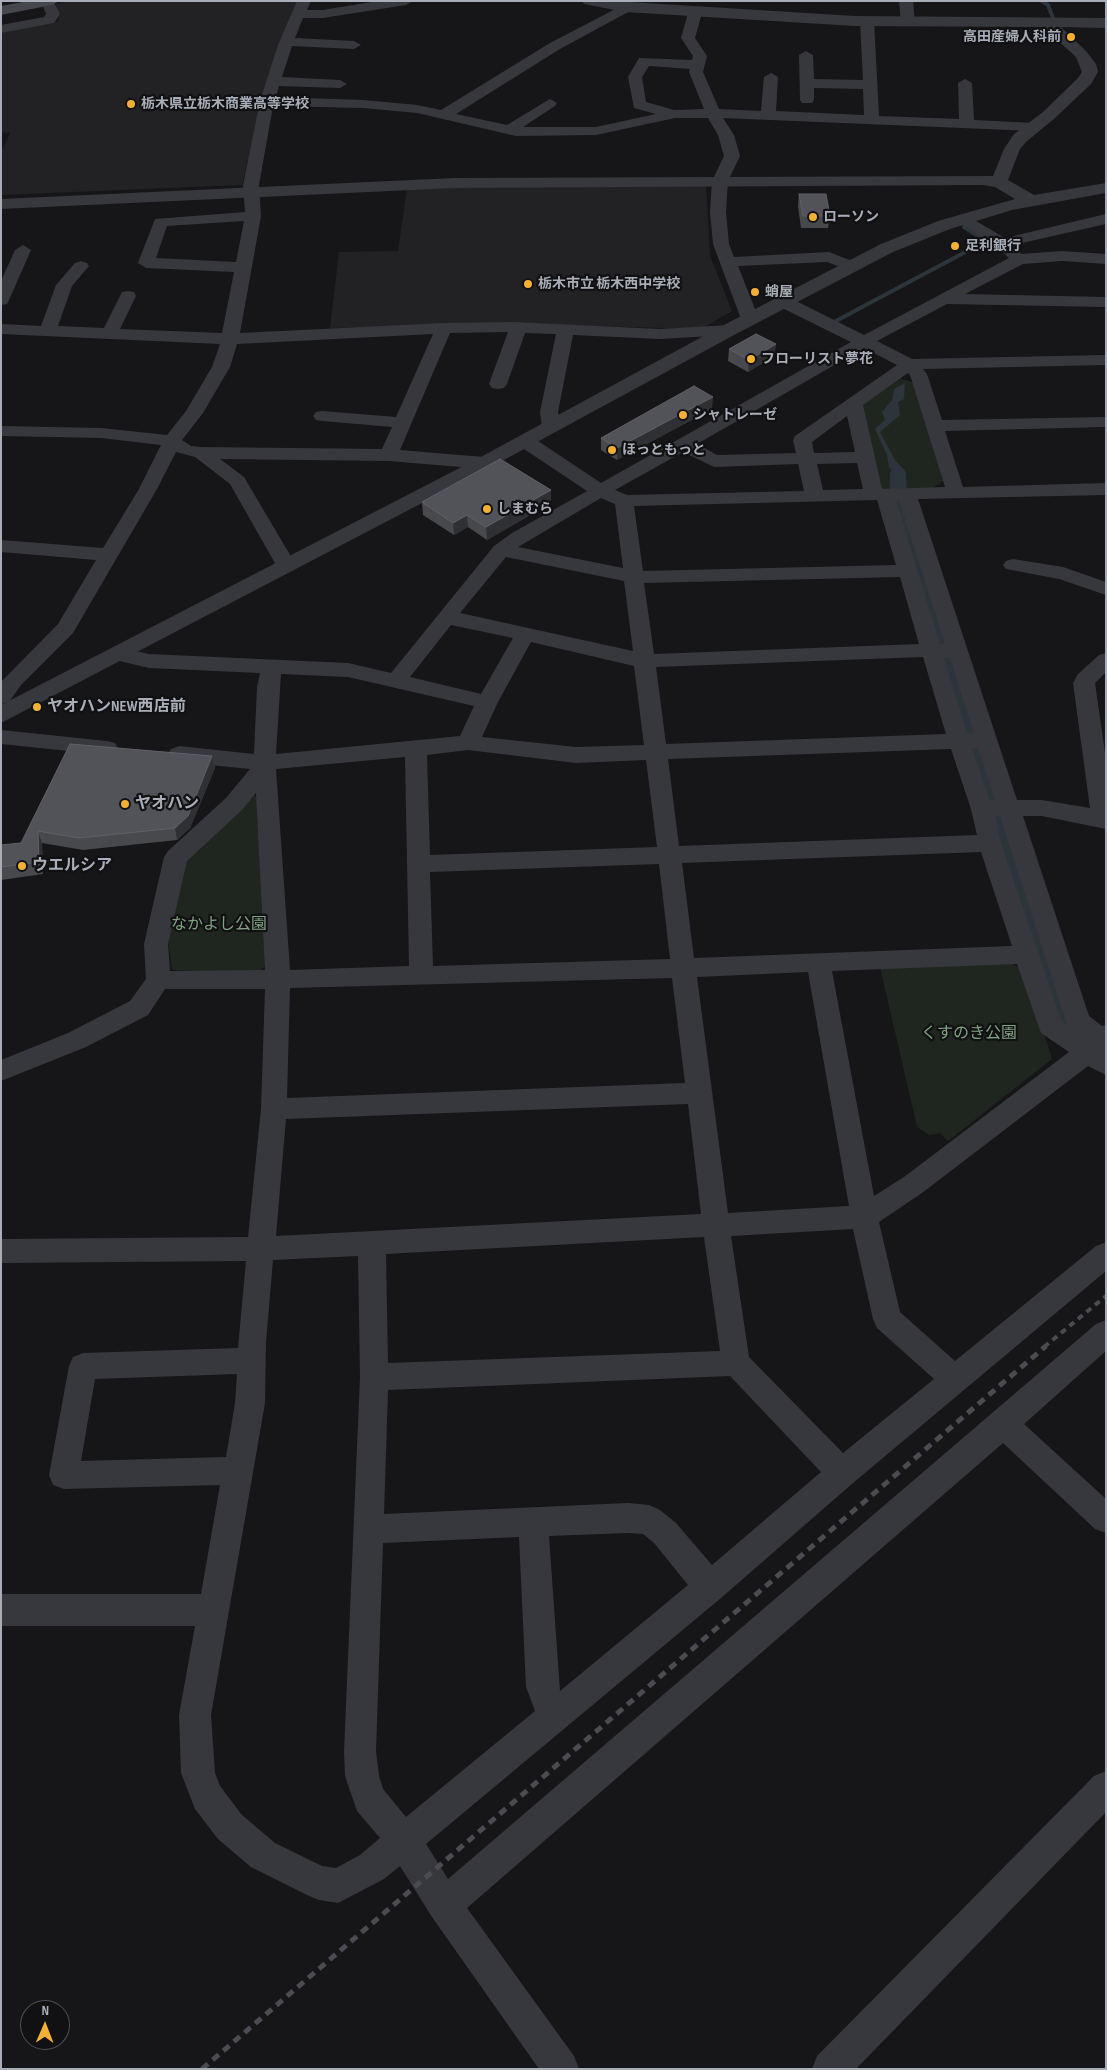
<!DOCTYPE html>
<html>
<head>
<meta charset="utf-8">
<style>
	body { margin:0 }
	#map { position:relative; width:1107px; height:2070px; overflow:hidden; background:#161618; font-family:"Sofia Sans Condensed",sans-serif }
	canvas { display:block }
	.frame { position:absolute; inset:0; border:2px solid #a8adb8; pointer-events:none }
	.north { position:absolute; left:20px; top:2000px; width:50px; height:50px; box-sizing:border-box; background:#111113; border:1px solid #4d4f55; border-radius:50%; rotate:1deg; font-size:14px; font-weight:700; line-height:20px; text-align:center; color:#a8adb8 }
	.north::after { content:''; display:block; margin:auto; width:18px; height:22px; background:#f2b134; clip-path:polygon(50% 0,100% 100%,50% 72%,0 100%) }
</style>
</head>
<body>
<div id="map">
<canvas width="1107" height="2070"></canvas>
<div class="frame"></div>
<div class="north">N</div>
</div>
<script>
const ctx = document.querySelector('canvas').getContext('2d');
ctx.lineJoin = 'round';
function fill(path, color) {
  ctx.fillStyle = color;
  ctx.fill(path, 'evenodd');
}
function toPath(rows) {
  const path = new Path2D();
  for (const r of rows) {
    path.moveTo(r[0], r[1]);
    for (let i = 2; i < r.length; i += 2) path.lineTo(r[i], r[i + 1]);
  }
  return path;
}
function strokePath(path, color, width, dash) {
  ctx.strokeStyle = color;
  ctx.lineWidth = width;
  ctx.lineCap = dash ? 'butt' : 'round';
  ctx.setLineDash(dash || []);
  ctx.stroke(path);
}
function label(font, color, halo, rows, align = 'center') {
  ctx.font = font + ' "Sofia Sans Condensed","Noto Sans JP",sans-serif';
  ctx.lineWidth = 4.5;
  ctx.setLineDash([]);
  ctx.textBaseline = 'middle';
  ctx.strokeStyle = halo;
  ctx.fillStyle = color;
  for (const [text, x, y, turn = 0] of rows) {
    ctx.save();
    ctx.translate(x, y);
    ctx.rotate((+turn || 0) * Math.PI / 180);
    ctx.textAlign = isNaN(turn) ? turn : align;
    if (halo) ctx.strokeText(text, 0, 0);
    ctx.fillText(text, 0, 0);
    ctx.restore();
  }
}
fill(toPath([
	[70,1,298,1,268,76,242,185,1,195,1,153,10,133,1,132,1,33,59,21,56,4],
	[706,185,710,256,732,311,701,329,516,324,330,328,339,252,398,251,407,188]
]), '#222225');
fill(toPath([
	[901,379,914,382,943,481,933,488,877,490,856,407],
	[251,795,261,796,268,963,260,971,238,973,172,970,168,940,187,855],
	[1011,963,1024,971,1052,1059,948,1141,940,1133,929,1135,917,1127,880,967]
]), '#1e261f');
fill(toPath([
	[905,383,904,399,898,402,900,415,880,432,895,460,903,469,902,473,896,473,889,468,887,455,875,429,885,420,882,412,892,400,894,389]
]), '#2c353c');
strokePath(toPath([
	[1042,1,1048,5,1053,18],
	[838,324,834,322,986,241,964,227]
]), '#2c353c', 4);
fill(toPath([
	[898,468,904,469,906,473,907,501,1074,1018,1100,1036,1103,1042,1100,1048,1092,1051,1084,1048,1056,1029,1053,1023,889,501,890,473,892,469,898,468]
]), '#2c353c');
fill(toPath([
	[41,1,54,2,60,14,54,23,1,33,1,25,44,17,46,14,41,1],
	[297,1,311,1,307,10,323,10,378,1,413,1,406,5,323,18,303,18,295,38,354,41,361,45,354,49,292,46,282,77,340,80,347,84,340,88,279,86,276,97,363,100,417,105,441,110,550,43,625,4,630,5,632,8,630,11,560,49,456,114,507,125,550,99,557,103,555,106,523,127,596,127,656,114,634,108,628,77,639,58,692,60,693,56,681,38,688,13,695,9,702,13,695,38,707,56,703,72,719,109,761,111,764,77,771,73,778,77,776,111,864,115,863,89,814,88,814,100,812,103,802,103,800,100,799,55,806,51,813,55,814,79,863,80,860,21,867,17,874,21,879,116,959,119,958,83,965,79,972,83,974,120,1034,123,1041,127,1034,131,723,118,734,135,740,156,728,181,726,212,729,244,734,257,829,252,857,263,859,266,857,269,851,271,827,262,738,266,759,319,756,323,750,324,744,323,741,319,713,244,710,212,712,181,724,156,718,135,708,118,675,118,596,135,516,136,417,113,363,108,273,106,259,185,261,216,240,333,444,323,513,322,660,329,729,325,735,326,738,330,735,334,729,335,660,339,573,335,558,412,560,427,557,431,551,432,545,431,542,427,540,412,556,334,525,333,507,384,504,388,498,389,492,388,489,384,508,332,450,333,400,450,484,457,491,459,493,463,491,467,484,469,389,461,220,459,244,477,296,565,293,569,286,571,279,569,276,565,230,484,195,457,176,452,157,489,73,633,21,685,9,702,1,704,1,682,58,624,96,560,1,552,1,540,103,548,139,489,161,445,101,438,1,436,1,426,101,428,167,435,186,411,212,367,220,344,1,334,1,324,41,326,56,285,75,263,81,261,87,263,89,266,72,286,58,326,104,328,122,292,128,291,134,292,136,296,120,329,222,333,234,272,146,268,138,263,155,219,245,212,243,185,260,101,278,45,297,1],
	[649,66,690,69,689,72,704,109,674,110,646,102,642,77,649,66],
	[244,221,236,262,156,258,167,226,244,221],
	[433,334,396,417,322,411,316,412,313,416,316,420,322,421,392,427,382,449,201,447,191,446,182,440,203,413,230,367,237,344,433,334],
	[899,1,913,1,915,23,913,26,903,26,901,23,899,1],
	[964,214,1005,238,1106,214,1106,224,1013,245,1021,254,1062,251,1106,254,1106,264,1062,261,1023,264,965,294,1106,297,1106,307,947,304,877,341,912,359,1106,355,1106,365,923,369,927,374,942,420,1106,417,1106,427,945,431,963,487,1106,483,1106,495,918,499,1017,800,1042,800,1090,808,1073,683,1078,674,1099,655,1106,653,1106,672,1095,683,1106,760,1106,829,1042,816,1023,816,1089,1016,1102,1026,1106,1025,1106,1075,1088,1066,922,1193,879,1222,900,1312,955,1361,1096,1246,1106,1242,1106,1271,853,1483,721,1598,426,1844,448,1879,1096,1324,1106,1320,1106,1351,1024,1424,1106,1499,1106,1533,1095,1529,1003,1443,467,1908,574,2056,579,2069,539,2069,432,1917,400,1866,384,1879,338,1903,319,1900,307,1895,251,1867,218,1839,195,1809,181,1773,179,1715,195,1626,1,1626,1,1594,201,1594,220,1485,64,1489,53,1485,49,1475,69,1366,73,1357,83,1353,238,1348,246,1261,1,1263,1,1239,248,1237,261,1109,265,989,165,989,148,1015,86,1047,1,1081,1,1060,68,1033,130,1001,146,979,144,944,164,857,168,851,226,798,250,769,179,762,171,759,168,754,171,749,179,746,254,754,257,687,260,673,149,668,111,659,108,654,111,649,118,647,149,654,348,663,391,673,494,546,512,533,587,491,518,445,516,441,518,437,532,437,601,483,851,342,778,306,776,302,778,298,790,298,864,335,1009,258,996,246,958,222,956,219,964,214],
	[864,348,897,365,795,436,793,440,796,453,717,455,697,444,864,348],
	[908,373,910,375,945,487,882,489,863,405,908,373],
	[847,416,855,452,814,453,812,442,847,416],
	[683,452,714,467,798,464,804,491,627,495,615,490,683,452],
	[857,463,863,489,823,490,817,464,857,463],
	[601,498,615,504,623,568,518,547,601,498],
	[877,500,896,565,643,571,634,506,877,500],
	[896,500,899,500,945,644,940,644,896,500],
	[506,557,624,581,633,651,460,613,506,557],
	[900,577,919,644,654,654,644,583,900,577],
	[451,625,513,638,481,694,410,677,451,625],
	[531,642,634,666,644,745,576,747,482,737,498,702,531,642],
	[923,657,946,734,666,744,656,667,923,657],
	[944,658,950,658,974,733,967,733,944,658],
	[281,674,348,677,474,706,460,736,276,754,281,674],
	[972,748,978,748,995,800,990,801,972,748],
	[951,749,971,809,977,835,679,846,668,759,951,749],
	[468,750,576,763,646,760,657,847,430,855,427,755,468,750],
	[405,757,409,966,290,970,276,769,405,757],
	[256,793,265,970,170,971,168,944,187,861,242,810,256,793],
	[995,816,1000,816,1067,1025,1061,1020,1001,843,995,816],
	[981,852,1012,946,694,958,682,863,981,852],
	[659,864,670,959,433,966,430,872,659,864],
	[1017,964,1041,1033,1069,1052,904,1177,874,1196,832,971,1017,964],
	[808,972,849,1206,728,1213,697,977,808,972],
	[672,978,685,1083,287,1098,290,988,672,978],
	[688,1104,701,1214,276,1236,286,1119,688,1104],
	[853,1229,873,1319,877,1328,934,1379,843,1453,749,1357,731,1236,853,1229],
	[704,1237,720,1351,388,1363,386,1254,704,1237],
	[358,1256,360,1377,344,1751,345,1776,357,1811,380,1838,360,1855,336,1868,322,1866,275,1843,242,1815,220,1786,215,1773,211,1715,265,1403,266,1342,273,1260,358,1256],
	[237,1374,235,1403,226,1457,81,1461,95,1379,237,1374],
	[730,1376,821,1472,712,1565,676,1523,660,1510,649,1505,628,1503,384,1514,388,1390,730,1376],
	[628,1533,643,1534,654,1543,688,1585,560,1691,549,1536,628,1533],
	[519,1537,526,1687,535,1711,406,1817,383,1789,379,1776,376,1751,383,1543,519,1537],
	[23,245,31,250,9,300,7,304,1,305,1,281,15,250,23,245],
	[1013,559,1063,567,1106,582,1106,595,1059,579,1006,569,1003,565,1006,561,1013,559],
	[1,730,107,741,115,743,118,748,115,753,107,755,1,744,1,730],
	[1106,1771,1106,1812,856,2069,812,2069,817,2056,1094,1776,1106,1771]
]), '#37383d');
fill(toPath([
	[582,1,613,1,855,16,1106,18,1106,28,1061,27,1086,51,1096,64,1098,72,1091,84,1055,118,1026,142,1020,149,1008,180,1034,195,1106,183,1106,193,1012,210,950,229,893,252,736,334,491,467,1,723,1,705,477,459,722,326,881,244,938,221,1015,199,995,187,983,185,455,188,1,209,1,199,455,178,993,176,1004,149,1014,134,1043,112,1078,78,1082,72,1076,57,1043,27,855,26,625,12,584,4,582,1]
]), '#37383d');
fill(toPath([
	[28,1,59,1,52,5,1,15,1,6,28,1]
]), '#45474d');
strokePath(toPath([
	[1044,1347,1106,1296]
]), '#4a4c52', 4, [6, 5]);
strokePath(toPath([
	[202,2069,1046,1346]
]), '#4a4c52', 5, [8, 6]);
fill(toPath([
	[799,194,830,216,828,228,801,228,798,206],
	[776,344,774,356,748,372,728,361,729,349],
	[712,409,617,460,601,450,601,438],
	[422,502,551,503,487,540,468,527,454,535,423,515],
	[70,744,212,756,215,768,190,828,177,840,83,850,42,843,43,874,1,880,1,845,21,843]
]), '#47494d');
fill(toPath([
	[776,344,774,356,748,372,749,360],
	[713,397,712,409,617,460,617,448],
	[551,490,551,503,487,540,486,527],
	[467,515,468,527,454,535,453,523],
	[212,756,215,768,190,828,177,840,175,828],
	[38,831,42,843,43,874,39,862]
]), '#2f3033');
const building = toPath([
	[799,194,826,194,830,216,803,216,799,194],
	[756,334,776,344,749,360,729,349,756,334],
	[694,386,713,397,617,448,601,438,694,386],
	[500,459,551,490,486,527,467,515,453,523,422,502,500,459],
	[70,744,212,756,188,816,175,828,79,838,38,831,39,862,1,867,1,845,21,843,70,744]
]);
fill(building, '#525359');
strokePath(building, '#5f6168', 1);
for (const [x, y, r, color] of [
	[1071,37,5,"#f2b134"],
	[131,104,5,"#f2b134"],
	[813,217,5,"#f2b134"],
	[955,246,5,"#f2b134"],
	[528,284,5,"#f2b134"],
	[755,292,5,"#f2b134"],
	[751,359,5,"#f2b134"],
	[683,415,5,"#f2b134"],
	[612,450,5,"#f2b134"],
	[487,509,5,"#f2b134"],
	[37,707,5,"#f2b134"],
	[125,804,5,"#f2b134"],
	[22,866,5,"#f2b134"]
]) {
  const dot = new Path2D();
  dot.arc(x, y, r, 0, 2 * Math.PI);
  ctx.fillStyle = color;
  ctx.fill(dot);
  strokePath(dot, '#111113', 2);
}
label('bold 14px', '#a8adb8', '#111113', [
	["高田産婦人科前",1061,37,"right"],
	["栃木県立栃木商業高等学校",141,104],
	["ローソン",823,217],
	["足利銀行",965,246],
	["栃木市立 栃木西中学校",538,284],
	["蛸屋",765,292],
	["フローリスト夢花",761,359],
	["シャトレーゼ",693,415],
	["ほっともっと",622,450],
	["しまむら",497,509]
], 'left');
label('bold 16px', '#a8adb8', '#111113', [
	["ヤオハンNEW西店前",47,707],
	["ヤオハン",135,804],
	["ウエルシア",32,866]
], 'left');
label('16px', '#7fa381', '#111113', [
	["なかよし公園",219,925],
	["くすのき公園",969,1034]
]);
</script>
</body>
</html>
